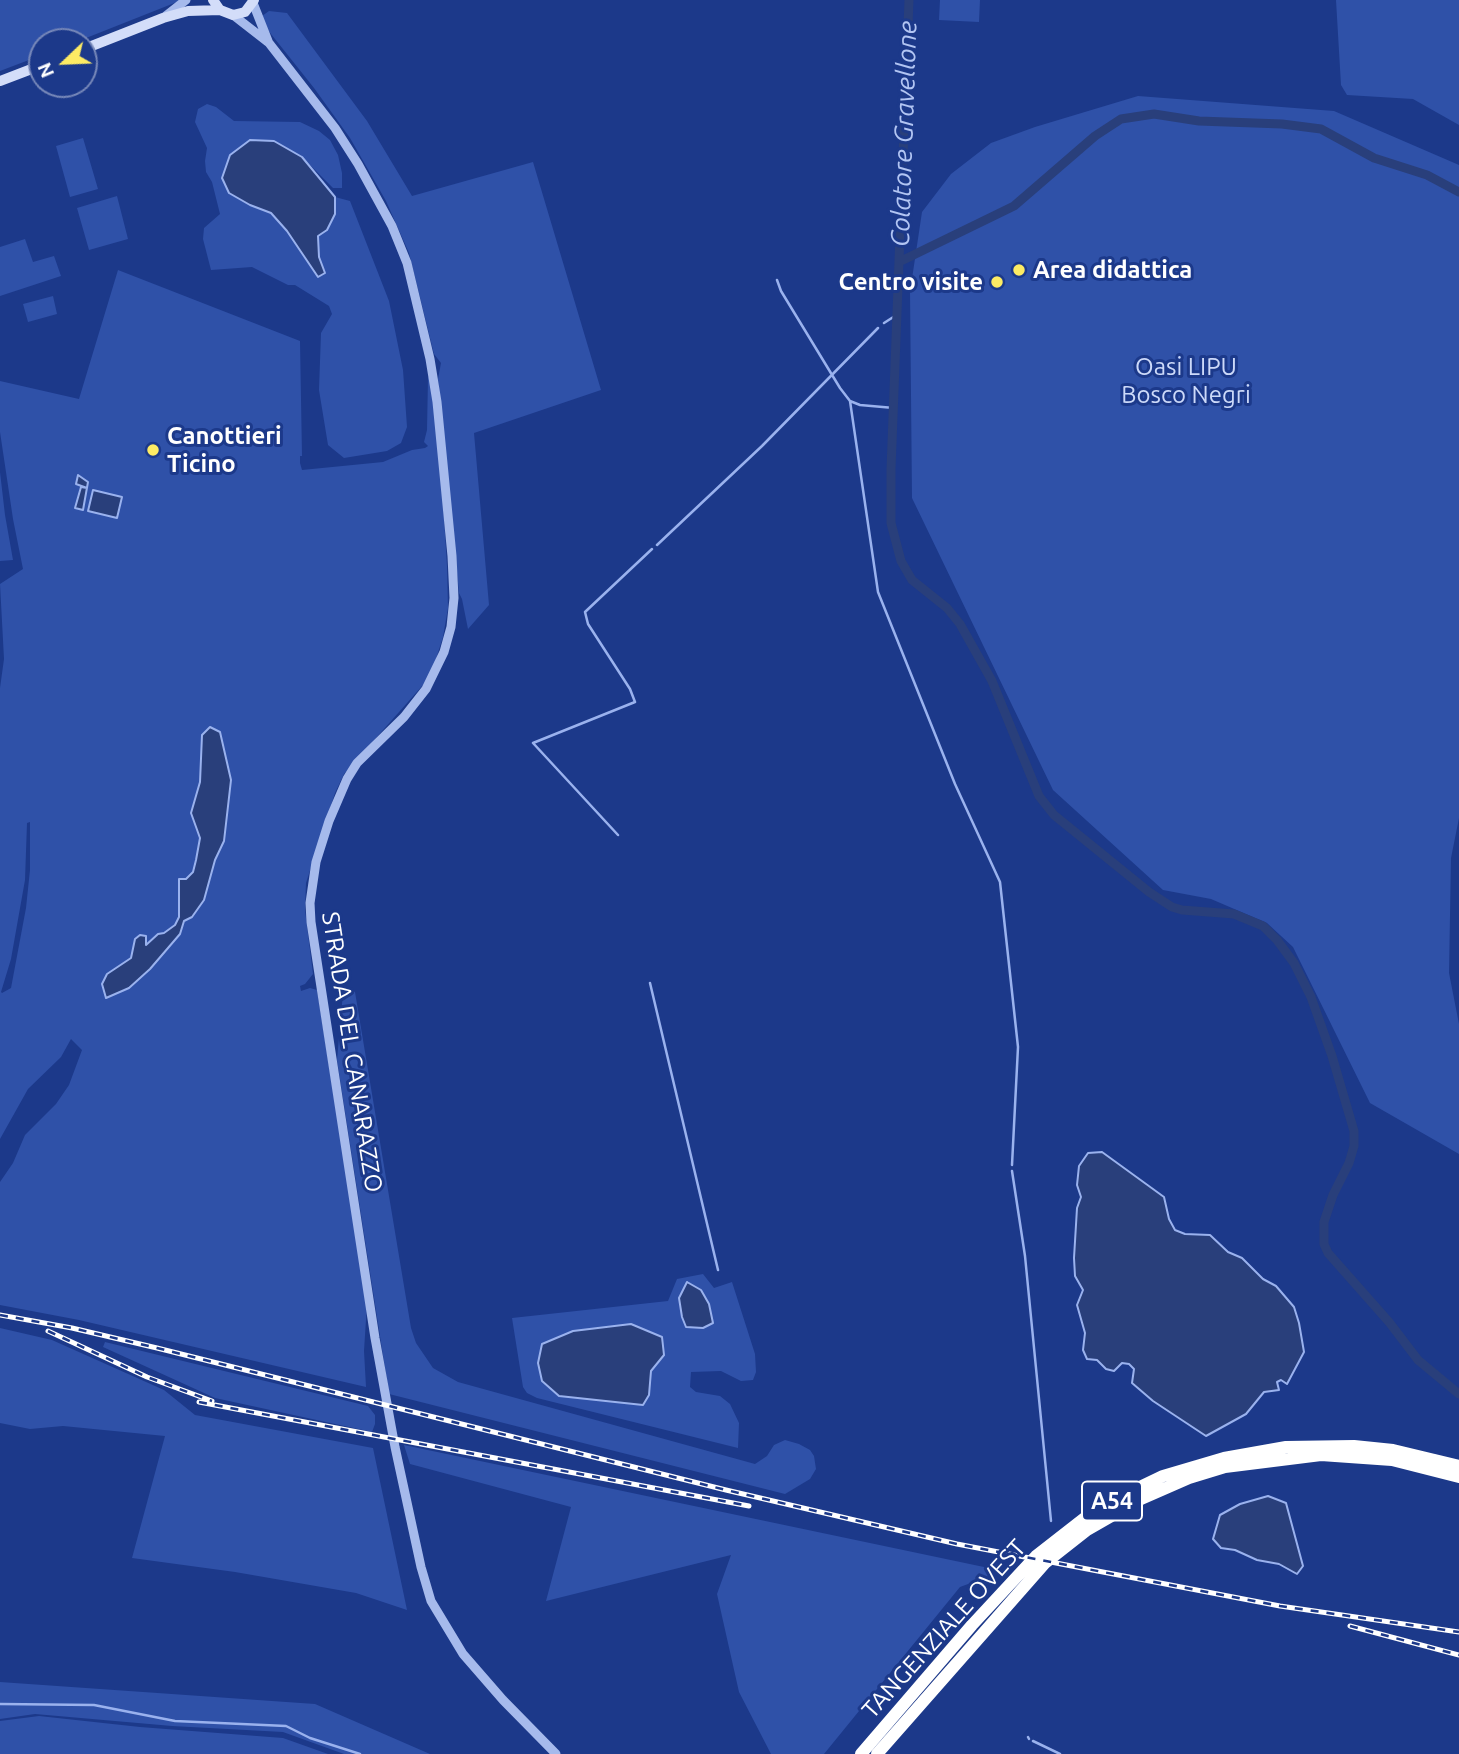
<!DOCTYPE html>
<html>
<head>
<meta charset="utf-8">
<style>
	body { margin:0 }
	#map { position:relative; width:1459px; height:1754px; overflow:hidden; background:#1c398a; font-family:Ubuntu,sans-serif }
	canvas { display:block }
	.north { position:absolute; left:28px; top:28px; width:70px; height:70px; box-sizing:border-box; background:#1c398a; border:2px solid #7788b9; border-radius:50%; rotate:247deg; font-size:19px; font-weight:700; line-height:28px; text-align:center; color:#fff }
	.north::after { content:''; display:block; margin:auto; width:24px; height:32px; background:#fdeb64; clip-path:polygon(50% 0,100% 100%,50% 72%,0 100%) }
</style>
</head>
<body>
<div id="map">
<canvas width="1459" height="1754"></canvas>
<div class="north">N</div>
</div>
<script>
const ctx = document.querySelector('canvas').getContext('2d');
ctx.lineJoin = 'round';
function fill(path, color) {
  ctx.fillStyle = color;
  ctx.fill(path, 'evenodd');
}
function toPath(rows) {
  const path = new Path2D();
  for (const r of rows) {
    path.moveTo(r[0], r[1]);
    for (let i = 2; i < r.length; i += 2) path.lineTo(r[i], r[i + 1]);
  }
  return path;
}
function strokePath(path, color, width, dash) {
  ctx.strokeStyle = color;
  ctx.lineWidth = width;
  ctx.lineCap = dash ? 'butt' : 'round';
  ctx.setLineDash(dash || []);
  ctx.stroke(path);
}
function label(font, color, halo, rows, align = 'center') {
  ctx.font = font + ' Ubuntu,sans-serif';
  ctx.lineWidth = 6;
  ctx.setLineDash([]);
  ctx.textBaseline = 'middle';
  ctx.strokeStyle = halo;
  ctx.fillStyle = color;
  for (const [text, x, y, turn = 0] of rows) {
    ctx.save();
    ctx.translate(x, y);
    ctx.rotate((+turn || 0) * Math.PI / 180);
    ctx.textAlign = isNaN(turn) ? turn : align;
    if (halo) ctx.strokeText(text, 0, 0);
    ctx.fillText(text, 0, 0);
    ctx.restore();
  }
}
fill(toPath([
	[0,0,182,0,76,42,42,42,42,55,0,71],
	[940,0,980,0,979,22,939,20],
	[1336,0,1459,0,1459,125,1413,99,1347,95,1341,85],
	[269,11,287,13,367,121,412,196,533,162,601,390,474,433,489,605,468,629,462,599,459,593,438,379,441,363,434,354,409,253,386,201,350,138,314,88,267,29,262,16],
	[1138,96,1334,111,1459,165,1459,818,1451,858,1449,973,1459,1024,1459,1154,1370,1103,1293,947,1267,923,1211,899,1163,890,1053,790,912,498,910,292,922,212,951,174,991,143,1035,127],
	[207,104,216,107,234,121,300,122,319,131,330,140,338,155,342,173,342,188,333,188,302,157,274,141,250,140,230,155,250,205,271,213,287,231,318,276,325,272,319,257,318,236,335,214,335,197,350,201,389,301,403,370,407,427,401,443,387,451,344,458,328,445,319,390,321,333,332,314,329,306,295,285,288,285,252,267,211,270,203,239,204,228,220,214,212,182,206,172,205,161,207,148,195,122,198,109],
	[83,138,98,189,70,197,56,146],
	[117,196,128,239,89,250,77,208],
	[25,239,33,262,54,256,61,276,0,296,0,247],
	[118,270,300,341,302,456,300,456,300,463,302,470,383,462,412,450,425,448,428,446,424,442,427,430,428,378,430,374,442,484,447,566,448,608,443,637,435,662,423,685,344,774,335,793,306,883,305,910,313,974,305,984,300,986,301,991,310,988,317,990,367,1304,364,1351,366,1387,79,1320,0,1305,0,1182,13,1163,25,1135,56,1104,69,1085,82,1050,71,1039,61,1057,28,1089,0,1139,0,688,4,659,0,584,23,569,13,519,0,432,0,381,79,399],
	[30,822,30,870,26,908,11,988,2,993,1,992,11,959,25,880,27,823],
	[53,296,57,314,28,322,23,304],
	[0,472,5,515,13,560,0,561],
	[347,987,355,992,411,1328,416,1343,433,1368,458,1382,755,1464,767,1456,774,1445,785,1440,799,1444,810,1450,814,1456,816,1469,810,1479,785,1494,389,1394,337,1060,343,993],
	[703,1274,714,1288,732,1282,755,1354,756,1372,753,1380,741,1381,721,1371,691,1372,690,1387,696,1392,720,1396,730,1404,739,1423,738,1448,537,1398,527,1393,523,1387,512,1318,668,1301,677,1279],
	[664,1355,651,1371,649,1395,643,1405,559,1396],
	[0,1328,52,1340,164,1390,195,1415,373,1448,407,1610,356,1593,235,1572,132,1558,165,1436,63,1426,30,1429,0,1423],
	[105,1342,368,1406,375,1415,375,1424,372,1432,215,1398,103,1347],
	[404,1445,1003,1571,960,1587,824,1754,771,1754,739,1692,717,1594,731,1555,546,1601,571,1507,410,1464],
	[0,1682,315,1704,430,1754,344,1754,283,1732,172,1726,35,1714,0,1719],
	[39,1716,140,1727,283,1738,328,1754,0,1754,0,1721]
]), '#2f51a8');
const water = toPath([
	[250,140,274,141,302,157,335,197,335,214,327,230,318,236,319,257,325,273,318,277,287,231,271,213,250,205,229,193,222,178,230,155,250,140],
	[78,475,88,482,83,510,75,508,81,487,87,488,76,484,78,475],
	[93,490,122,497,117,518,88,511,93,490],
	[210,727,220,732,231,780,224,841,215,860,204,900,192,917,184,921,180,934,150,969,129,988,106,998,102,984,107,974,131,958,135,939,140,935,146,936,146,945,158,934,164,933,175,925,179,917,179,879,186,879,193,872,196,860,200,838,191,813,200,782,202,735,210,727],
	[1102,1152,1164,1197,1169,1219,1175,1230,1185,1234,1210,1235,1228,1252,1242,1258,1263,1279,1276,1286,1294,1307,1299,1323,1304,1352,1287,1384,1281,1380,1277,1382,1279,1390,1264,1392,1246,1414,1206,1436,1153,1401,1132,1383,1134,1369,1129,1364,1122,1363,1114,1371,1106,1369,1097,1360,1087,1359,1083,1350,1085,1333,1077,1305,1083,1290,1075,1276,1074,1258,1077,1208,1081,1197,1077,1185,1079,1166,1088,1153,1102,1152],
	[687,1282,701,1290,709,1304,713,1323,703,1328,686,1327,682,1317,679,1298,687,1282],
	[631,1324,662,1337,664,1355,651,1371,649,1395,643,1405,559,1396,542,1381,538,1363,542,1344,573,1331,631,1324],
	[1268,1496,1286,1503,1303,1566,1297,1574,1279,1564,1257,1560,1235,1550,1221,1548,1213,1539,1220,1515,1240,1504,1268,1496]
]);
fill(water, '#293f7b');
strokePath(water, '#9ab2ee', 2);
strokePath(toPath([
	[777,280,781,291,840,388,850,401,860,405,894,408],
	[884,323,898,314],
	[850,401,878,592,955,784,1000,882,1018,1047,1012,1165],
	[657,545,762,446,878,328],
	[618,835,533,743,635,702,630,689,588,624,585,612,652,549],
	[650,983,718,1270],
	[1012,1171,1025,1256,1051,1521],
	[0,1704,94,1705,175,1721,286,1726,310,1738,360,1754],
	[1028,1737,1029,1739],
	[1033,1741,1060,1754]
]), '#9ab2ee', 2.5);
strokePath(toPath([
	[909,0,891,469,891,523,901,561,912,580,947,608,960,624,992,681,1039,796,1054,815,1149,892,1172,907,1182,910,1234,914,1263,926,1277,940,1294,963,1311,997,1332,1056,1354,1131,1354,1146,1349,1163,1333,1195,1324,1222,1324,1244,1328,1253,1389,1322,1418,1360,1459,1394],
	[899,262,1014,206,1095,136,1121,119,1154,114,1199,121,1282,124,1321,129,1374,158,1427,175,1459,192]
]), '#293f7b', 9);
strokePath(toPath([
	[253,3,268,41],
	[233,15,269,43,335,128,358,164,392,226,407,263,430,359,437,402,452,556,454,598,451,627,444,652,426,689,404,717,357,763,347,779,329,821,316,862,310,903,311,922,375,1338,395,1447,421,1567,431,1601,463,1654,503,1700,556,1754],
	[163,18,186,0]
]), '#a6baec', 9);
strokePath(toPath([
	[213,0,220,10,233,15,245,12,254,0],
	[84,49,163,18,188,11,220,10],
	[0,81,42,65]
]), '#d3ddf9', 10);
strokePath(toPath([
	[861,1754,972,1625,1036,1556,1086,1517,1138,1488,1163,1476,1224,1458,1286,1447,1354,1446,1393,1450,1459,1466],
	[877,1754,1045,1563,1087,1530,1141,1499,1189,1478,1225,1467,1321,1455,1392,1460,1459,1477]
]), '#fff', 12);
const rail = toPath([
	[0,1315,72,1328,157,1348,726,1490,957,1544,1280,1606,1459,1632],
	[48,1331,147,1377,212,1401],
	[199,1402,749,1506],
	[1350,1626,1459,1655]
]);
strokePath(rail, '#fff', 5);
strokePath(rail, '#1c398a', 2.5, [8]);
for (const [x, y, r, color] of [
	[1019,270,7,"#fdeb64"],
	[997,282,7,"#fdeb64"],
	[153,450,7,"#fdeb64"]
]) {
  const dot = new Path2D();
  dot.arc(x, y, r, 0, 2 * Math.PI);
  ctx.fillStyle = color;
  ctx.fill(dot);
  strokePath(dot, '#1c398a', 2.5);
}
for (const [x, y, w] of [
	[1112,1501,60]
]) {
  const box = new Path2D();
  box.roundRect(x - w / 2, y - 19.5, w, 39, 5);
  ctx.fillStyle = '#1c398a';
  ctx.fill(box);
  strokePath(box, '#fff', 2);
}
label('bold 23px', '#fff', null, [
	["A54",1112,1501]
]);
label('bold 24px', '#fff', '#1c398a', [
	["Area didattica",1033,270],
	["Centro visite",983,282,"right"],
	["Canottieri",167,436],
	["Ticino",167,464]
], 'left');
label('24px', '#ccd9f9', '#1c398a', [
	["Oasi LIPU",1186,367],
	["Bosco Negri",1186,395]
]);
label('24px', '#fff', '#1c398a', [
	["STRADA DEL CANARAZZO",352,1052,81],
	["TANGENZIALE OVEST",944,1629,-48]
]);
label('italic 26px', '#b2c5f3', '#1c398a', [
	["Colatore Gravellone",904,134,-88]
]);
</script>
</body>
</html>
